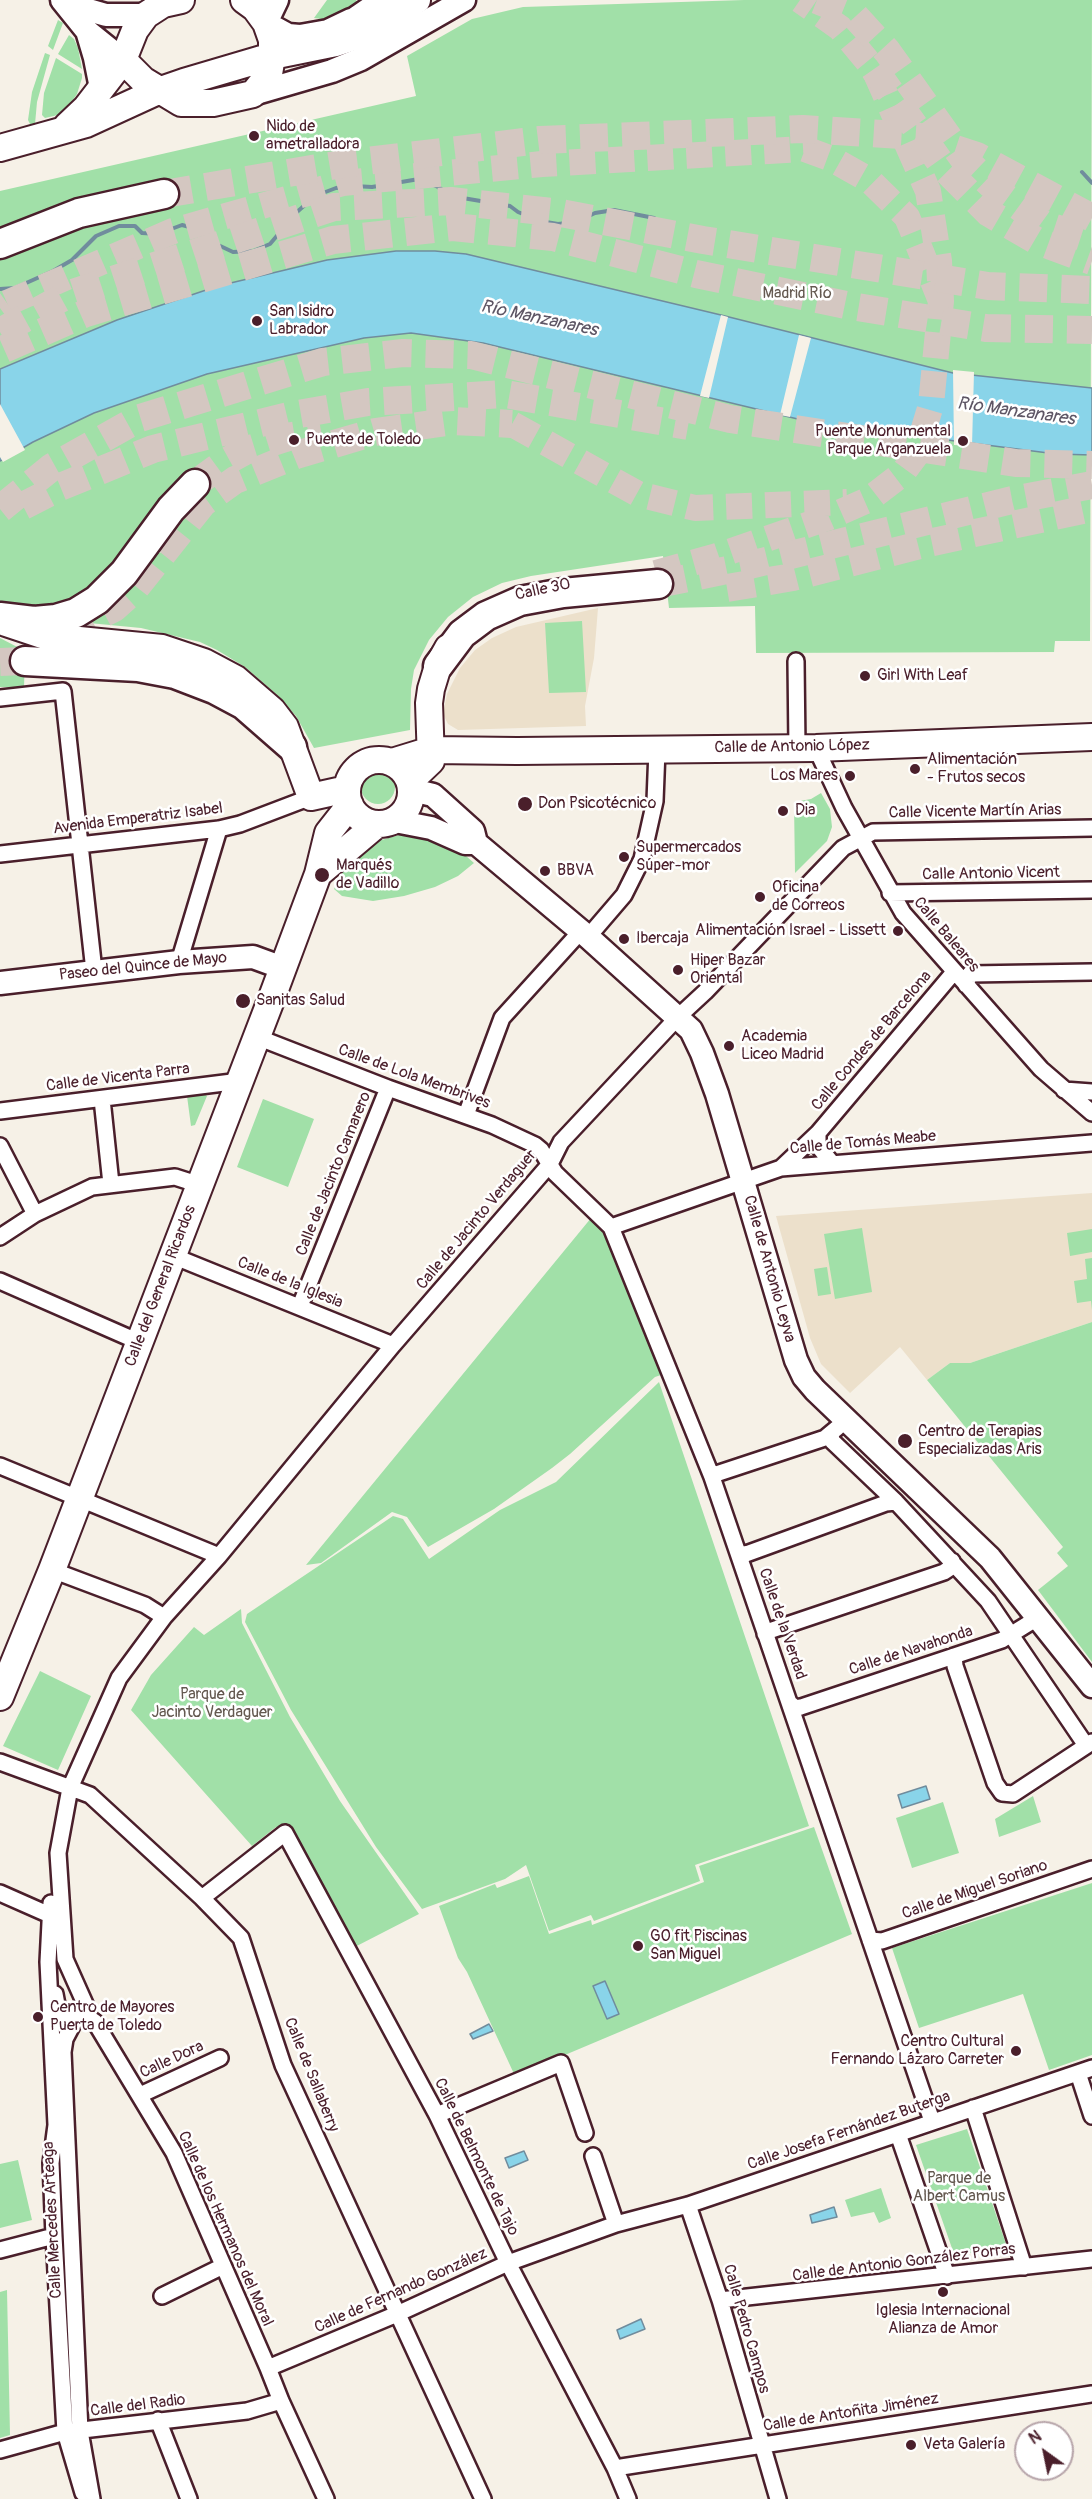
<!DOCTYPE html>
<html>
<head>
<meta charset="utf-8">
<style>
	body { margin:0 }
	#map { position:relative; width:1092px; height:2499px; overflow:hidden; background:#f6f1e7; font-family:Pangolin,sans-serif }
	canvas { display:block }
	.north { position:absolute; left:1014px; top:2421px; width:60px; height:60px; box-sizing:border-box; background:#fff; border:2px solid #b7a5aa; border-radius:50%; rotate:327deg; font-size:16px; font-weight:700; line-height:24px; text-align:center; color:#4a1f2b }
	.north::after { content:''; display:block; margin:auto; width:21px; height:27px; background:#4a1f2b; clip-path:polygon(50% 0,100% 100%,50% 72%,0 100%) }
</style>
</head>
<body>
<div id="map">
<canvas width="1092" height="2499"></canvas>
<div class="north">N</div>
</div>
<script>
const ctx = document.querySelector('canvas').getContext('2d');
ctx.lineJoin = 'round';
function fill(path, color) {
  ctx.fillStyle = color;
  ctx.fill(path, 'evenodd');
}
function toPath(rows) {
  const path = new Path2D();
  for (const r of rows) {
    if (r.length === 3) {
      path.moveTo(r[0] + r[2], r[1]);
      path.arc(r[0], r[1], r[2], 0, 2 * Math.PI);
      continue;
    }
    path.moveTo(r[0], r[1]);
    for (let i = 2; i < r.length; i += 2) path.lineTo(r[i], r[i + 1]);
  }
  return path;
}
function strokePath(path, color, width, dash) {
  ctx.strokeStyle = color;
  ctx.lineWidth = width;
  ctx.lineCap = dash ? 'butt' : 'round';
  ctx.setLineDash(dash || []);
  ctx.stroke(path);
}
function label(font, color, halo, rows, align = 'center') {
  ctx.font = font + ' Pangolin,sans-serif';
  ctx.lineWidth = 5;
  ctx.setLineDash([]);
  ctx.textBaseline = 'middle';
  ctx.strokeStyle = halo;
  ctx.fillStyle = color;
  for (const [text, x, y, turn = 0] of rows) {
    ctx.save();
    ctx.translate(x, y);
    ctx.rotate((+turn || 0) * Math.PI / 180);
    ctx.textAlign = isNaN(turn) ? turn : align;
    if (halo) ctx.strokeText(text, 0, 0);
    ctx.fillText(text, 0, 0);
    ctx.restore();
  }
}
fill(toPath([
	[598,608,594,658,585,706,586,726,458,730,448,724,443,714,447,694,460,668,475,650,492,638,516,627],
	[1092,1193,1092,1322,970,1363,950,1363,927,1380,900,1347,850,1393,821,1364,810,1338,776,1216]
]), '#ece0cb');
fill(toPath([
	[327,0,356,0,359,6,328,20,314,18],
	[744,0,1092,0,1090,641,1055,641,1054,652,756,653,755,606,669,608,663,556,531,576,502,583,473,597,448,617,429,640,414,670,411,689,410,730,314,748,296,716,276,694,245,667,217,650,200,642,141,628,89,623,88,616,148,551,160,553,193,506,129,553,73,605,14,609,0,602,0,191,416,96,407,56,472,19,523,7],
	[58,20,63,23,53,50,48,46],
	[69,35,74,39,78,48,82,69,58,54],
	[45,53,50,55,37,102,35,124,30,124,28,120,32,92],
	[56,58,82,74,82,78,77,94,68,107,58,115,45,118,42,115,44,93],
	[582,621,586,692,549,693,545,623],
	[0,638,25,651,24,688,0,687],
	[378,787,17],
	[821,793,830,809,832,827,827,841,795,873,794,802,811,799],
	[415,833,449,841,474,863,458,876,435,887,404,896,373,901,342,896,334,889,347,863,371,843,399,835],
	[205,1094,207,1096,195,1125,191,1126,187,1096],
	[263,1099,314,1119,288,1187,237,1167],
	[596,1212,670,1372,655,1377,570,1454,552,1468,494,1509,428,1547,407,1517,392,1512,321,1563,306,1565],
	[862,1228,872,1292,835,1299,824,1234],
	[1092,1229,1092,1252,1070,1256,1067,1233],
	[1092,1258,1092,1310,1091,1301,1077,1303,1074,1281,1087,1279,1085,1259],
	[827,1267,831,1294,818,1296,814,1269],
	[1092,1322,1092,1662,1038,1590,1068,1566,1057,1553,1063,1547,927,1380,950,1363,970,1363],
	[659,1382,809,1826,695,1865,700,1881,594,1921,591,1915,549,1931,526,1865,505,1879,422,1909,376,1847,291,1710,245,1622,247,1614,393,1516,403,1519,429,1559,500,1510,556,1482],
	[241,1609,242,1623,290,1717,340,1801,419,1914,347,1951,285,1833,276,1827,252,1846,131,1710,151,1675,194,1627,204,1635],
	[40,1671,91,1696,58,1770,3,1746],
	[1033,1796,1041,1822,999,1837,995,1819],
	[943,1802,959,1853,912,1868,896,1818],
	[814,1827,852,1934,515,2076,467,1972,458,1958,439,1906,495,1884,497,1888,529,1876,549,1934,591,1920,592,1925,704,1882,699,1866],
	[1092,1883,1092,2055,1049,2070,1023,1994,919,2028,892,1948],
	[967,2129,1008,2250,954,2254,916,2145],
	[18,2160,32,2220,0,2228,0,2164],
	[881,2188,891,2218,879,2223,874,2212,851,2217,845,2200],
	[7,2290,10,2435,0,2438,0,2292]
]), '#a1e0a8');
const water = toPath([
	[396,251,435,251,466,254,721,315,953,373,1092,388,1092,455,1056,454,893,433,868,436,483,343,411,333,364,338,207,374,94,413,33,442,0,461,0,369,117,320,218,286,327,260,396,251],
	[926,1786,930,1799,902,1808,898,1795,926,1786],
	[605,1981,619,2014,607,2019,593,1986,605,1981],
	[489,2024,493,2031,473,2039,470,2034,489,2024],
	[524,2151,528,2160,509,2168,505,2158,524,2151],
	[834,2207,837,2217,812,2223,810,2215,834,2207],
	[641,2319,645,2329,620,2339,617,2330,641,2319]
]);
fill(water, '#89d4e9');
strokePath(water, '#708c9d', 1.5);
fill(toPath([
	[721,315,728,317,709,398,700,396],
	[799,335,811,338,790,417,780,415],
	[953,370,974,372,972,446,954,445],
	[0,404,25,450,3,462,0,457]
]), '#f6f1e7');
strokePath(toPath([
	[1082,172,1092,183],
	[216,244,233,252,253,251,270,244,297,212,315,196,336,188,354,186,372,187,419,179,438,187,451,196,510,206,518,212,540,221,558,224,576,222,595,213,614,210,654,218],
	[0,289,15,288,53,271,72,260,96,236,119,226,135,226,142,233,158,234,182,225,201,230]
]), '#708c9d', 4);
strokePath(toPath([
	[7,303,173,231,343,183,542,164,805,149,832,159,869,180,907,217,941,301],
	[512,424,638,494,695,508,847,502],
	[656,573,717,556,827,518,868,500,902,474,916,455,931,405,941,301,939,261,928,191,874,69,840,28,800,0]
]), '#d4c7c1', 26, [26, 13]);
strokePath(toPath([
	[817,0,854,15,887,51,963,158,1000,193,1043,224,1092,240],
	[874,69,945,169,989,213,1037,241,1092,261],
	[164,194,342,164,540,140,803,129,916,136,977,156,1092,218],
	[0,308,7,303],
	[0,332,67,295,334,207,451,201,561,213,703,240,988,286,1092,290],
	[4,349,86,313,333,240,453,227,553,237,696,274,851,306,986,328,1092,330],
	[195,484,225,462,247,450,292,436,321,431],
	[23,506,60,487,153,449,293,415,368,402,505,394,688,426],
	[0,509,52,467,140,418,323,362,403,353,471,355,730,419,1016,463,1092,465],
	[658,584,742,567,1012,500,1092,485],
	[727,588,793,577,928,543,1092,508],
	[65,628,87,622,114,608,133,591,203,503,235,480,296,455,375,432,454,421,512,424],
	[0,662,25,661]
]), '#d4c7c1', 28, [28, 14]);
const street = toPath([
	[796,661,797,748],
	[0,698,63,691,94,971],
	[816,748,844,808,903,913,1041,1069,1092,1113],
	[0,854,219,829,240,824,311,797],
	[890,893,1092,890],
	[588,937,624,895,642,859,655,801,657,750],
	[179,962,219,829],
	[966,985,970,974,1092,972],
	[257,1037,388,1088,492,1125,535,1145,541,1150,555,1173,611,1227,712,1477,932,2121],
	[1064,1090,1092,1092],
	[102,1099,111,1184],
	[0,1111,240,1081],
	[466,1115,502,1018,581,931],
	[0,1146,35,1214],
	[832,1163,818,1146,818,1133,954,972],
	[781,1168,818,1133],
	[611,1227,781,1168,1092,1143],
	[0,1237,35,1214,92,1187,175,1177,200,1185],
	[173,1256,393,1345],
	[0,1281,139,1342],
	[300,1306,388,1088],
	[831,1434,832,1441,896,1502,988,1601,1083,1741,1084,1747],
	[0,1466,219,1556],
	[712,1477,716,1474,825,1438,837,1428],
	[738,1553,746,1554,886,1503,896,1502],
	[52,1570,145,1605,164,1617],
	[765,1634,769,1631,944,1572,950,1568,952,1561],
	[954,1656,955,1666,995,1783,1002,1793,1013,1794,1092,1742],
	[791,1704,795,1708,801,1707,1002,1640,1039,1617],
	[0,1762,90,1795,202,1898,241,1938,283,2065,483,2499],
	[0,1893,52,1916],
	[202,1898,285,1833,437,2115,508,2263,615,2468,628,2499],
	[51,1903,48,1962,56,2125,51,2163,54,2236,65,2432,83,2493],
	[870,1940,882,1941,1092,1869],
	[55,1994,58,2010,65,2014,86,2016,95,2022,174,2153,268,2368,281,2401,326,2499],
	[1078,2073,1092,2116],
	[140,2095,220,2058],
	[973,2108,1024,2267],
	[437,2115,561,2063,585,2133],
	[898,2134,947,2276],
	[593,2156,616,2224],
	[688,2205,720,2300,778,2499],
	[0,2250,54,2236],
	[162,2296,223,2266],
	[720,2300,1092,2259],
	[268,2368,397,2314,508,2263,616,2224,688,2205,1092,2068],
	[158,2420,189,2499],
	[0,2450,65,2432,247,2411,281,2401],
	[615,2468,1092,2394],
	[92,2499,80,2431,63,2052,65,2039,75,2020,83,2012,86,2006,65,1959,58,1853,70,1788,119,1678,164,1617,219,1556,393,1345,550,1164,561,1142,678,1017,705,992,843,848,873,832,1092,828]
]);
const secondary = toPath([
	[62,0,87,31,123,60],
	[277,0,266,23,288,35,300,36,328,31,351,20],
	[67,4,106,15,146,15],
	[341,28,382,0],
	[87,31,95,58,101,88],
	[253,94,332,71,361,59,464,0],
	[412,790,433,795,473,831,476,843,588,937,691,1030,702,1053,717,1094,796,1360,804,1377,815,1390,990,1558,1092,1686],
	[395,821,431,828,465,843,476,843],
	[0,983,179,962,253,957,283,968]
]);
const primary = toPath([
	[123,60,143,80,181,103,213,103,253,94,269,74,272,56,272,40,266,23,255,8,244,0],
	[67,126,86,108,123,60,135,30,146,15,163,4,181,0],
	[0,148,86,124,158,91,184,82,272,56,336,43,363,34,417,0],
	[6,623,48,637,162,648,204,662,236,679,272,710,285,727,311,797,347,789],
	[379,792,32],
	[392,762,431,750,517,751,816,748,1092,737],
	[410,781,431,761,429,703,431,689,438,666,448,648],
	[318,874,376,825],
	[0,1697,52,1570,271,1000,318,874,328,833,350,805]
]);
const highway = toPath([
	[0,244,79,213,164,194],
	[0,617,34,621,56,619,76,613,97,600,124,573,171,509,195,484],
	[25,661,138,667,175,674,214,689,244,705,292,747],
	[438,666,462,634,486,616,520,601,563,593,658,584]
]);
strokePath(street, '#4a1f2b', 20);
strokePath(secondary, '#4a1f2b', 27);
strokePath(primary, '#4a1f2b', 30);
strokePath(highway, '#4a1f2b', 33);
strokePath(street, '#fff', 15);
strokePath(secondary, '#fff', 22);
strokePath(primary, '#fff', 26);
strokePath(highway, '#fff', 28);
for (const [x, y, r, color] of [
	[254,136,6,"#4a1f2b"],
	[257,321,6,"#4a1f2b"],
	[294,440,6,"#4a1f2b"],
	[963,441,6,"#4a1f2b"],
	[865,676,6,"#4a1f2b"],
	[915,769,6,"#4a1f2b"],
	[850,776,6,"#4a1f2b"],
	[525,804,8,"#4a1f2b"],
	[783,811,6,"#4a1f2b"],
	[624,857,6,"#4a1f2b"],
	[545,871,6,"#4a1f2b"],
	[322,875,8,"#4a1f2b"],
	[760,897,6,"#4a1f2b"],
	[898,931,6,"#4a1f2b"],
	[624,939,6,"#4a1f2b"],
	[678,970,6,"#4a1f2b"],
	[243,1001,8,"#4a1f2b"],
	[729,1046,6,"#4a1f2b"],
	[905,1441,8,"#4a1f2b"],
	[638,1946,6,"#4a1f2b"],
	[38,2017,6,"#4a1f2b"],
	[1016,2051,6,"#4a1f2b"],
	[943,2292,6,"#4a1f2b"],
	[911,2445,6,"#4a1f2b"]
]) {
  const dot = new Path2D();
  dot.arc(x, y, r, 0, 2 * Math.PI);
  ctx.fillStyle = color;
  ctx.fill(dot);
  strokePath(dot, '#fff', 2);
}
label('16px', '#4a1f2b', '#fff', [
	["Nido de",266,127],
	["ametralladora",266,145],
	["San Isidro",269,312],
	["Labrador",269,330],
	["Puente Monumental",951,432,"right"],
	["Parque Arganzuela",951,450,"right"],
	["Puente de Toledo",306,440],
	["Girl With Leaf",877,676],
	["Alimentación",927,760],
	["- Frutos secos",927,778],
	["Los Mares",838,776,"right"],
	["Don Psicotécnico",538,804],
	["Dia",795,811],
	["Supermercados",636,848],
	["Súper-mor",636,866],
	["Marqués",336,866],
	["de Vadillo",336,884],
	["BBVA",557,871],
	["Oficina",772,888],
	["de Correos",772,906],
	["Alimentación Israel - Lissett",886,931,"right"],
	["Ibercaja",636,939],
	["Hiper Bazar",690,961],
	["Oriental",690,979],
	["Sanitas Salud",256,1001],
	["Academia",741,1037],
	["Liceo Madrid",741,1055],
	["Centro de Terapias",918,1432],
	["Especializadas Aris",918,1450],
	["GO fit Piscinas",650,1937],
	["San Miguel",650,1955],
	["Centro de Mayores",50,2008],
	["Puerta de Toledo",50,2026],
	["Centro Cultural",1004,2042,"right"],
	["Fernando Lázaro Carreter",1004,2060,"right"],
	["Iglesia Internacional",943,2311,"center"],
	["Alianza de Amor",943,2329,"center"],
	["Veta Galería",923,2445]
], 'left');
label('16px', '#645950', '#fff', [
	["Madrid Río",797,294],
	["Parque de",212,1695],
	["Jacinto Verdaguer",212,1713],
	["Parque de",959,2179],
	["Albert Camus",959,2197]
]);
label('16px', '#4a1f2b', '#fff', [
	["Calle 30",543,590,-12],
	["Calle de Antonio López",792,747,-1],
	["Calle Vicente Martín Arias",975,812,-1],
	["Avenida Emperatriz Isabel",138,819,-7],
	["Calle Antonio Vicent",991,874,-1],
	["Calle Baleares",946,935,50],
	["Paseo del Quince de Mayo",143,967,-6],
	["Calle Condes de Barcelona",872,1041,-50],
	["Calle de Lola Membrives",414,1077,20],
	["Calle de Vicenta Parra",118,1078,-7],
	["Calle de Tomás Meabe",863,1143,-5],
	["Calle de Jacinto Camarero",334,1174,-68],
	["Calle de Jacinto Verdaguer",477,1220,-50],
	["Calle de Antonio Leyva",769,1269,74],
	["Calle de la Iglesia",290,1283,22],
	["Calle del General Ricardos",161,1286,-69],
	["Calle de la Verdad",782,1624,71],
	["Calle de Navahonda",911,1651,-18],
	["Calle de Miguel Soriano",975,1890,-19],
	["Calle Dora",172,2060,-25],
	["Calle de Sallaberry",311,2075,68],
	["Calle Josefa Fernández Buterga",849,2131,-19],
	["Calle de Belmonte de Tajo",476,2157,64],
	["Calle Mercedes Arteaga",53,2220,-93],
	["Calle de los Hermanos del Moral",225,2229,66],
	["Calle de Antonio González Porras",904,2263,-7],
	["Calle de Fernando González",401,2291,-24],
	["Calle Pedro Campos",746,2329,74],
	["Calle del Radio",138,2406,-7],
	["Calle de Antoñita Jiménez",851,2413,-9]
]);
label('italic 18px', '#5d5564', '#fff', [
	["Río Manzanares",539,319,12],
	["Río Manzanares",1016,412,8]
]);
</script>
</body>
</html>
